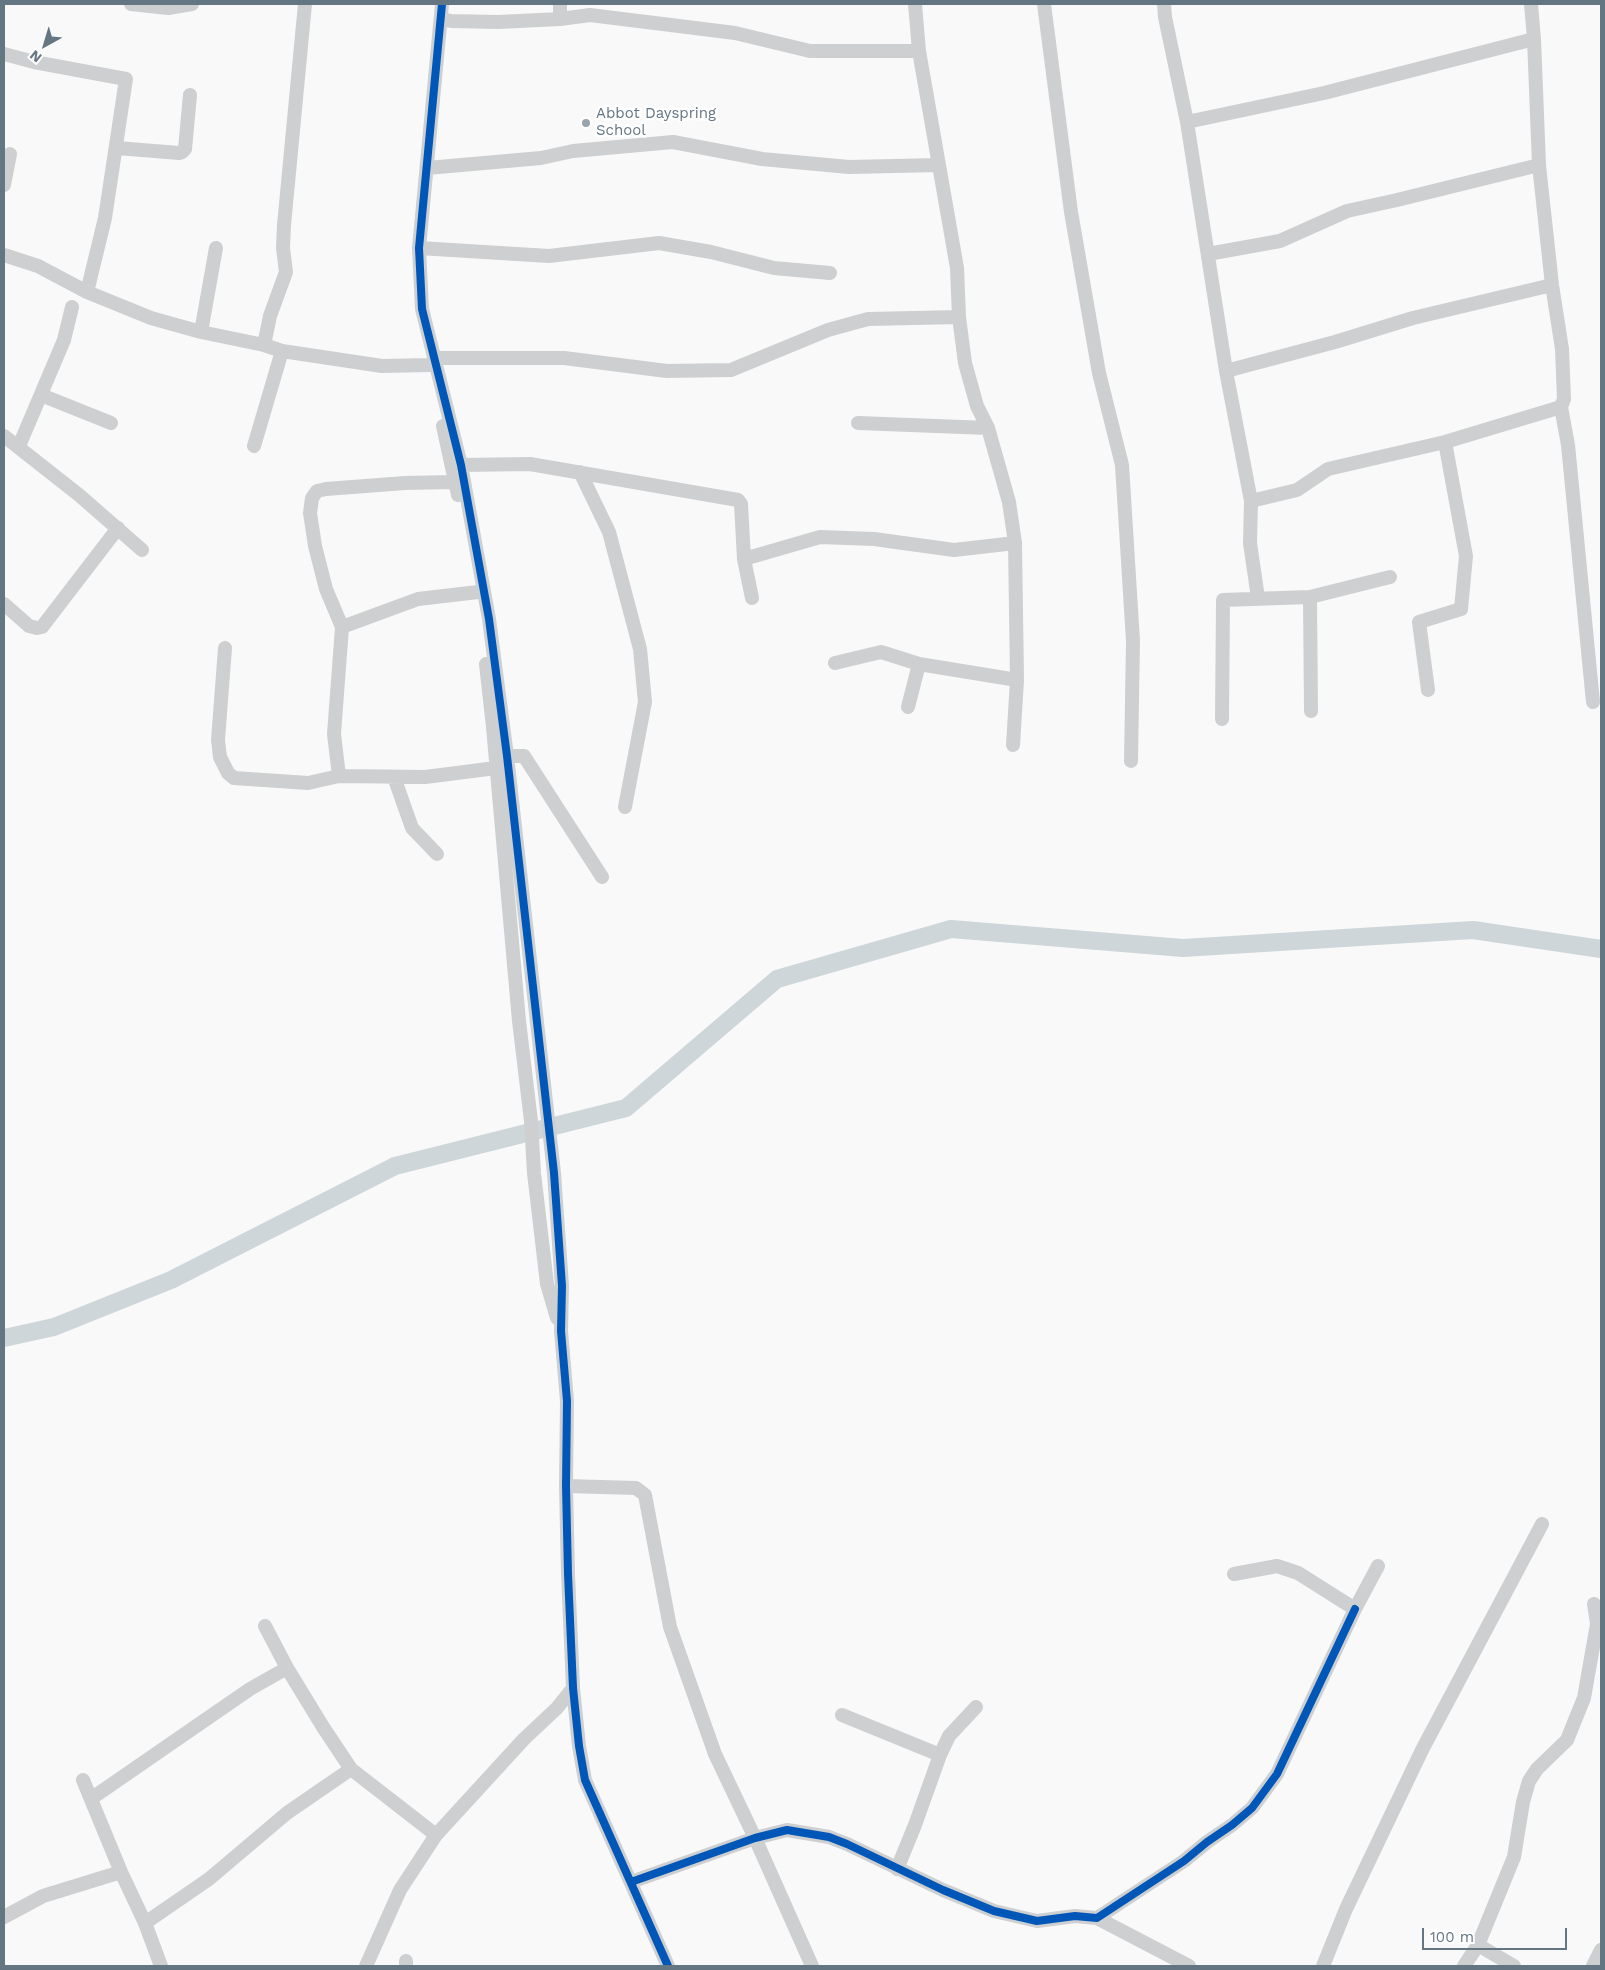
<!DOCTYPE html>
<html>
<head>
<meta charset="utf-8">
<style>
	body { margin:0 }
	#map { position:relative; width:1605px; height:1970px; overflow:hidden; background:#f9f9f9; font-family:"Work Sans",sans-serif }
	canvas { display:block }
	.frame { position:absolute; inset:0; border:5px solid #657683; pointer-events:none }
	.north { position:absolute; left:20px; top:20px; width:50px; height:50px; -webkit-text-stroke:4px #fff; paint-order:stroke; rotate:219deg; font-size:14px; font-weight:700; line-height:20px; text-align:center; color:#657683 }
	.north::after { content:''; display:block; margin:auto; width:18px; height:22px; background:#657683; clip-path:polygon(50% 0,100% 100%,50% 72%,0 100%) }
	.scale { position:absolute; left:1422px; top:1928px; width:145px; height:22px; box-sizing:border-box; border:2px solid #657683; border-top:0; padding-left:6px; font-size:15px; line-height:18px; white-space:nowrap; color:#657683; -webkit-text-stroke:4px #fff; paint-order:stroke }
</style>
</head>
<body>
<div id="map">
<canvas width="1605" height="1970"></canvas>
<div class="frame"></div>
<div class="north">N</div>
<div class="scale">100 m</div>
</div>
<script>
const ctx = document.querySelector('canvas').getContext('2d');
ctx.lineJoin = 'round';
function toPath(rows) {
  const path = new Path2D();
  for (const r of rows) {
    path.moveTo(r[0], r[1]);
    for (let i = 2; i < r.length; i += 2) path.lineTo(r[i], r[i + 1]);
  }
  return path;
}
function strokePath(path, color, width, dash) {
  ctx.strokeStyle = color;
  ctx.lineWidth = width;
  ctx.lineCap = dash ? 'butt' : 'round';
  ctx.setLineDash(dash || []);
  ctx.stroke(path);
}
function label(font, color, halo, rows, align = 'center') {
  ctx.font = font + ' "Work Sans",sans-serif';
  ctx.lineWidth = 5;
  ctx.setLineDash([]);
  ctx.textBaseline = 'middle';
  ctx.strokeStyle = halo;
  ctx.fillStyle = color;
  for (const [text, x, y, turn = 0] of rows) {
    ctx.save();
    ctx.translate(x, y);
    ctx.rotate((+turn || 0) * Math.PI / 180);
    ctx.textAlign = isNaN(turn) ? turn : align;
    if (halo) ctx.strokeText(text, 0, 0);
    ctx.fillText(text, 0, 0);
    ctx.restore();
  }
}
strokePath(toPath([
	[4,1338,54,1327,171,1280,395,1166,626,1108,777,979,951,929,1183,948,1473,930,1601,949]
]), '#ced6d9', 18);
strokePath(toPath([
	[131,4,168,8,192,4],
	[442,4,419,248,422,309,461,465,489,619,507,756,554,1173,562,1286,561,1331,567,1401,566,1486,568,1574,573,1688,579,1746,585,1780,668,1966],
	[915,4,919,51,957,268,959,317,965,363,977,406,988,428,1009,502,1015,543,1017,680,1013,745],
	[1044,4,1071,212,1099,373,1122,465,1133,641,1131,761],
	[1164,4,1165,17,1187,122,1226,371,1251,501,1250,543,1258,598],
	[1531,4,1534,39,1539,165,1552,285,1562,349,1564,399,1561,407,1568,445,1593,702],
	[442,19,451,21,498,22,560,19,590,15,735,33,810,51,919,51],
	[560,19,560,4],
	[4,54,34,62,126,79,105,218,87,292],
	[1187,122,1324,93,1534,39],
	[117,148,179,153,182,152,185,149,190,95],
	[427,168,541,158,573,151,673,142,762,159,849,167,939,165],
	[4,185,10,154],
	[419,248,549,256,659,243,711,252,774,268,830,273],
	[1208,254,1280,241,1347,211,1397,200,1539,165],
	[4,255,38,266,87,292,151,318,201,332,264,345,282,351,382,366,430,365],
	[201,332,216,248],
	[264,345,270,316,286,272,283,248,284,225,305,4],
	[436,358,564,358,667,371,731,370,828,330,868,319,959,317],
	[1226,371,1335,342,1413,318,1552,285],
	[41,395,111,423],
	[858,423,988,428],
	[443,426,458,495],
	[4,436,79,495,142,550],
	[19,446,64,340,72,307],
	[254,446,282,351],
	[461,465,530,464,738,500,741,504,744,559,752,598],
	[580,472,609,532,640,649,645,702,625,807],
	[1251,501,1297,490,1328,469,1445,442,1561,407],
	[744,559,820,537,874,539,954,550,1015,543],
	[1310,597,1390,577],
	[4,604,29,626,37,628,42,627,118,528],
	[342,627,418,599,478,592],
	[225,648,218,740,220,757,228,773,234,778,308,783,339,776,425,777,496,768],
	[835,663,881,652,919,664],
	[486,664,493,727,519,1021,531,1121,534,1173,547,1284,557,1318],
	[1428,690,1419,622,1461,609,1466,556,1445,442],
	[908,707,919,664,1017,680],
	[1222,719,1223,600,1310,597,1311,711],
	[507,756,524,756,602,877],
	[339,776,334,734,342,627,326,589,315,546,310,513,312,498,317,491,326,489,405,483,455,482],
	[394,777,412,828,437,854],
	[566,1486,636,1488,645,1495,670,1627,715,1754,755,1838,812,1966],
	[1234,1574,1277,1566,1298,1573,1355,1609,1378,1566],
	[265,1626,287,1668,323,1727,351,1769,436,1835],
	[842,1715,940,1755],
	[83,1780,121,1872,145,1923,161,1966],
	[92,1798,250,1689,287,1668],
	[897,1869,915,1825,940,1755,949,1736,976,1707],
	[631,1882,755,1838,787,1830,829,1837,847,1844,943,1890,994,1911,1037,1921,1075,1916,1097,1918,1184,1861,1207,1842,1232,1825,1252,1808,1277,1774,1355,1609],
	[4,1917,43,1896,121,1872],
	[1097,1918,1189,1966],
	[145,1923,209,1879,287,1813,351,1769],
	[1478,1945,1514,1966],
	[366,1966,400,1890,436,1835,524,1739,557,1708,573,1688],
	[406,1966,406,1961],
	[1323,1966,1346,1909,1422,1750,1542,1524],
	[1464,1966,1478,1945,1514,1857,1523,1802,1529,1781,1537,1769,1567,1740,1584,1698,1597,1624,1594,1604],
	[1593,1966,1601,1950]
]), '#cecfd0', 14);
strokePath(toPath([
	[442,4,419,248,422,309,461,465,489,619,507,756,554,1173,562,1286,561,1331,567,1401,566,1486,568,1574,573,1688,579,1746,585,1780,668,1966],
	[631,1882,755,1838,787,1830,829,1837,847,1844,943,1890,994,1911,1037,1921,1075,1916,1097,1918,1184,1861,1207,1842,1232,1825,1252,1808,1277,1774,1355,1609]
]), '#0057b8', 8);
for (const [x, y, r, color] of [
	[586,123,5,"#99a4ac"]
]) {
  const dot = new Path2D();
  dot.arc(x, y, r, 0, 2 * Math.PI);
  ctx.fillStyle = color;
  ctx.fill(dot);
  strokePath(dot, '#fff', 2);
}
label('15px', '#657683', '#fff', [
	["Abbot Dayspring",596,114],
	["School",596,131]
], 'left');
</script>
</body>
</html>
